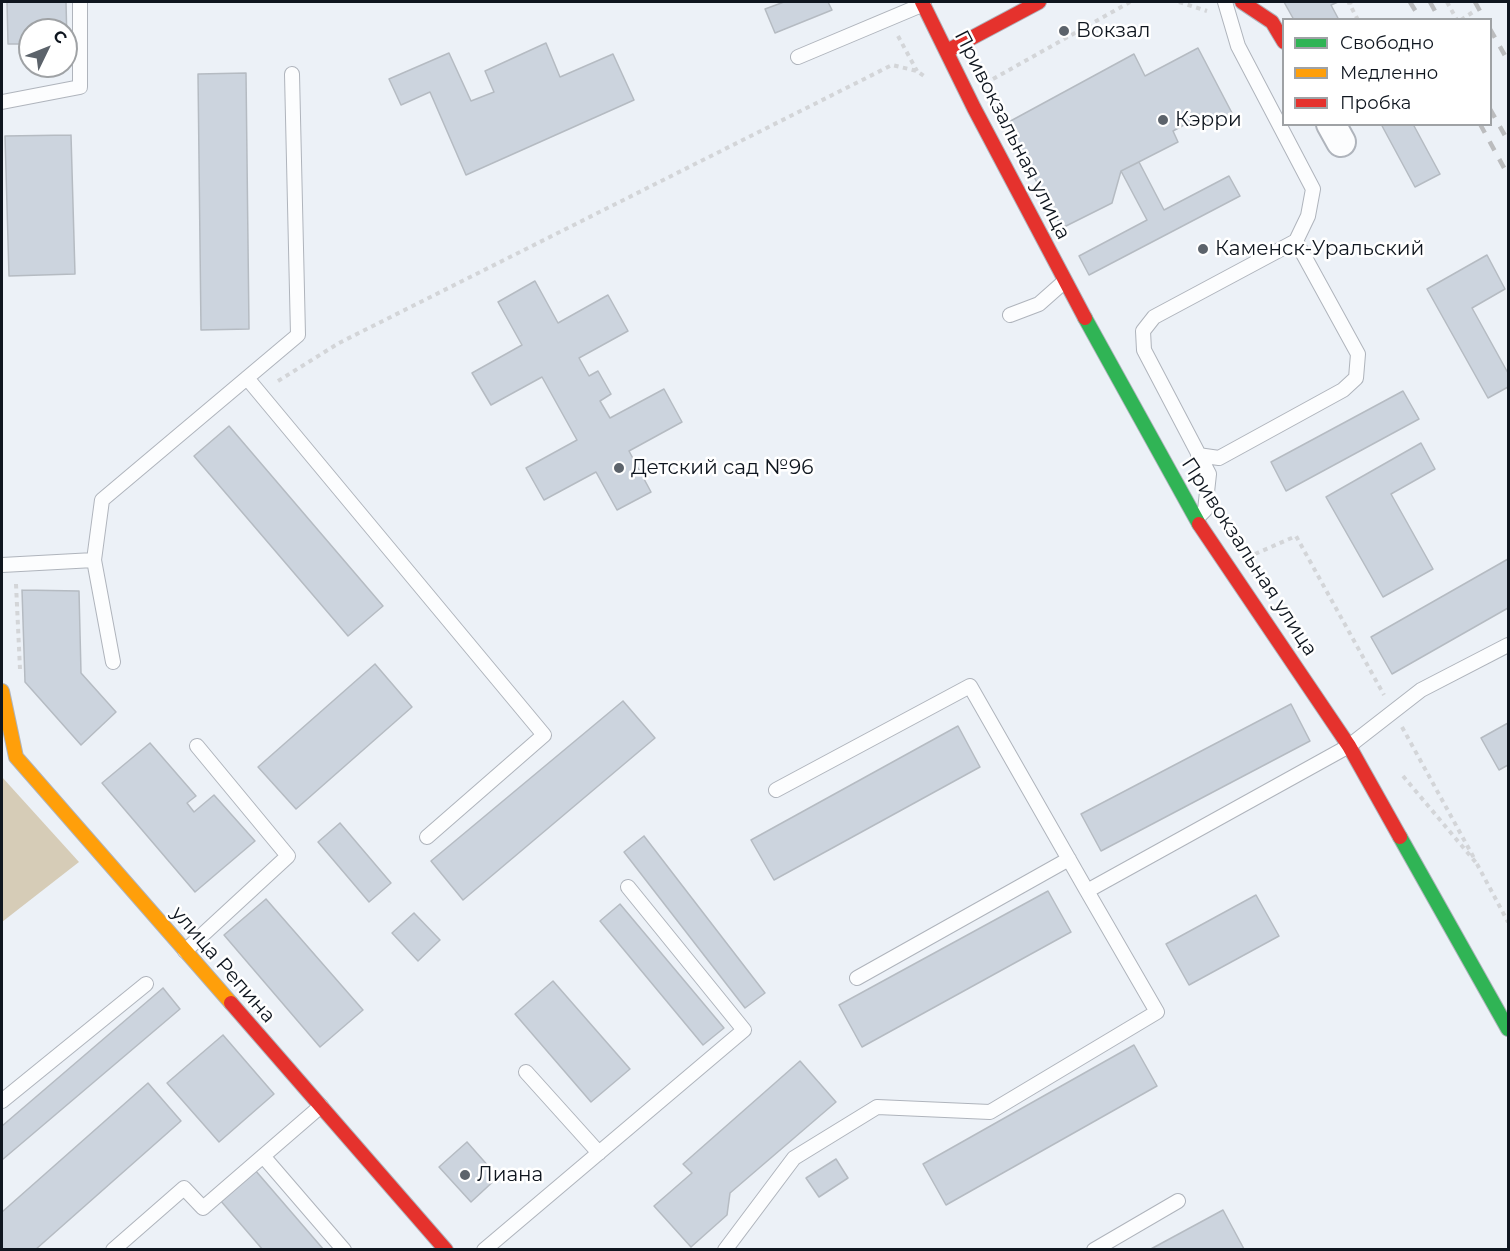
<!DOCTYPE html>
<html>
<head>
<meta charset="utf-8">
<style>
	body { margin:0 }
	#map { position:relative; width:1510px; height:1251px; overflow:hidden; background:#ecf1f7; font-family:Montserrat,sans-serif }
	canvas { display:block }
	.frame { position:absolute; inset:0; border:3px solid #0f161f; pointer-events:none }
	.legend { position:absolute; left:1282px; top:18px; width:210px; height:108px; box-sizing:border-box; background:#fff; border:2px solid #9fa2a5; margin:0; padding:8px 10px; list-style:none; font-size:18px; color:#0f161f }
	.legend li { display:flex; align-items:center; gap:12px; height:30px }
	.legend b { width:30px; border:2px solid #9fa2a5 }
	.north { position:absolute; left:18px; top:18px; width:60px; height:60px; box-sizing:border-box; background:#fff; border:2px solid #9fa2a5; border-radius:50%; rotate:47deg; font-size:16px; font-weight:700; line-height:24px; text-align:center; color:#0f161f }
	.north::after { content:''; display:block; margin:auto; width:21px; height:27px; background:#5c636b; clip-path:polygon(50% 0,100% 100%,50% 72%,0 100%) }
</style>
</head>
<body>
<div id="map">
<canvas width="1510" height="1251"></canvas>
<div class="frame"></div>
<ul class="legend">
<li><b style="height:8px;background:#30b455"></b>Свободно</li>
<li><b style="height:8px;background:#ff9f0a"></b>Медленно</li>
<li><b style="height:8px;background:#e5322d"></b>Пробка</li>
</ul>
<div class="north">С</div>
</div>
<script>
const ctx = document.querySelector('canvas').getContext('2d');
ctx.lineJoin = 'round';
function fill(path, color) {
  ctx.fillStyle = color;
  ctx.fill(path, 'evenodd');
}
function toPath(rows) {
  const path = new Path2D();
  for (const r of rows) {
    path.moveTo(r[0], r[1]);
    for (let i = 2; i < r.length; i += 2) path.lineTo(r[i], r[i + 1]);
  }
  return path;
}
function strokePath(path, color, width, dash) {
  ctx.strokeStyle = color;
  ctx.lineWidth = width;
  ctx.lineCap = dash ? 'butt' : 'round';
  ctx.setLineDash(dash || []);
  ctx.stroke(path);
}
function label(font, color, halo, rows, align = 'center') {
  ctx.font = font + ' Montserrat,sans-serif';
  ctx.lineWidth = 5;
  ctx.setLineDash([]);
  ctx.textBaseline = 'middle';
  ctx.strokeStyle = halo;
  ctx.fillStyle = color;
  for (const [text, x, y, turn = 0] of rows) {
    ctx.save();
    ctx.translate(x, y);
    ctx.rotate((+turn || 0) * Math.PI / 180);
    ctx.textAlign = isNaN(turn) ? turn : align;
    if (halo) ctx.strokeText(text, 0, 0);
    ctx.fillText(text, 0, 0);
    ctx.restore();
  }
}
fill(toPath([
	[2,777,79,862,2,922]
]), '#d6ccb7');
const building = toPath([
	[7,2,66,2,67,43,66,30,30,30,30,44,8,44,7,2],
	[784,2,828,2,832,10,775,33,765,9,784,2],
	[1284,2,1338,2,1331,5,1339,20,1294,20,1284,2],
	[546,43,560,77,613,54,634,100,466,175,430,92,401,105,389,79,449,53,471,101,494,92,485,71,546,43],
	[1198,48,1232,113,1208,125,1202,115,1173,131,1178,142,1121,171,1112,203,1062,228,1005,124,1134,54,1145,76,1198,48],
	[246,73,249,329,201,330,198,74,246,73],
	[1381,124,1413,124,1440,174,1415,187,1381,124],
	[71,135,75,274,9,276,5,136,71,135],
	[1139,162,1164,210,1229,176,1240,196,1089,275,1079,256,1147,220,1121,171,1139,162],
	[1487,255,1505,289,1472,308,1508,373,1508,387,1488,398,1427,289,1487,255],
	[535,281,558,323,608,295,628,331,579,358,589,376,598,371,611,394,600,401,610,418,664,389,682,422,629,451,651,492,617,510,596,472,544,500,526,468,577,440,542,377,491,405,472,373,522,345,498,302,535,281],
	[1403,391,1419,419,1286,491,1271,462,1403,391],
	[229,426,383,606,348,636,194,456,229,426],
	[1421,443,1435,469,1391,494,1433,569,1383,597,1326,497,1421,443],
	[1508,559,1508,608,1392,674,1371,637,1508,559],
	[22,590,79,591,81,673,116,712,81,745,25,682,22,590],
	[375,664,412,707,296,809,258,767,375,664],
	[623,701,655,738,463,900,431,861,623,701],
	[1291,704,1310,741,1101,851,1081,814,1291,704],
	[1508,723,1508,765,1499,770,1481,738,1508,723],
	[958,726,980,767,774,880,751,840,958,726],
	[150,743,196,796,187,803,194,812,214,795,255,841,195,892,102,783,150,743],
	[340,823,391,883,369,902,318,842,340,823],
	[644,836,765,993,745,1008,624,852,644,836],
	[1048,891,1071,932,862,1047,839,1005,1048,891],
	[1256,895,1279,936,1189,985,1166,944,1256,895],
	[266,899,363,1010,320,1047,224,935,266,899],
	[620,904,724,1028,703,1045,600,921,620,904],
	[414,913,440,940,418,961,392,933,414,913],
	[553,981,630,1069,591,1102,515,1014,553,981],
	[163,988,180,1009,2,1160,2,1126,163,988],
	[223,1035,274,1094,219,1142,167,1083,223,1035],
	[1134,1045,1157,1086,946,1205,923,1164,1134,1045],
	[800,1061,836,1102,730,1193,727,1215,691,1247,654,1206,692,1173,683,1164,800,1061],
	[148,1083,181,1121,35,1250,2,1250,2,1212,148,1083],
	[467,1142,498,1177,471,1202,439,1167,467,1142],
	[836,1159,848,1178,819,1197,806,1178,836,1159],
	[255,1170,324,1250,263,1250,220,1200,255,1170],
	[1223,1210,1244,1249,1149,1250,1223,1210]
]);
fill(building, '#ccd4de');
strokePath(building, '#b5bbc2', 1.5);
const lane = toPath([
	[798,57,924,4],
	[2,102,80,87,80,2],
	[1010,315,1039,304,1065,281],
	[247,378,544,735,427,837],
	[1198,455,1219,458,1343,390,1356,378,1358,354,1296,241],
	[1199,516,1205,510,1209,474,1144,350,1143,331,1154,317,1296,241,1308,216,1313,189,1238,46,1225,2],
	[94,560,113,662],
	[2,565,94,560,102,500,298,335,292,74],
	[776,790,970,686,1087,891],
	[185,951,288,856,197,746],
	[857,978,1069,859],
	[526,1072,599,1153],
	[2,1101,146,984],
	[263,1156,344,1250],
	[113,1250,184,1188,203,1208,321,1106],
	[484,1250,744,1030,628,887],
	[725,1250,794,1158,877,1107,990,1112,1157,1012,1087,891,1349,746,1421,690,1508,645],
	[1094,1250,1178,1201]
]);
const street = toPath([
	[1331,124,1341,142]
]);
const fast = toPath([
	[1085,318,1199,524],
	[1400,837,1508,1029]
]);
const slow = toPath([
	[2,691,16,757,231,1003]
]);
const jam = toPath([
	[922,2,974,108,1085,318],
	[1242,2,1272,22,1284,42],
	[947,51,1039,2],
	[1199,524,1349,746,1400,837],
	[231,1003,446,1250]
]);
strokePath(lane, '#afb4bc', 16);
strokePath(street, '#afb4bc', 32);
strokePath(fast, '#afb4bc', 16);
strokePath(slow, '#afb4bc', 16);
strokePath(jam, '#afb4bc', 16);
strokePath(toPath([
	[1179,2,1207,11],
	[1352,2,1349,3,1358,20],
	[1447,2,1457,20],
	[1461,20,1476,10],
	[898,36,917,71],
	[993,79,1130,2],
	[278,381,339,343,892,65,917,71,924,76],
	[1255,554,1296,536,1384,695],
	[16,584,20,669],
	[1402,727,1474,858],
	[1403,776,1478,865],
	[1477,864,1508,922]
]), '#d3d5d8', 4, [4.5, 4.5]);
strokePath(lane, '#fcfdfe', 14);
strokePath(street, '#fcfdfe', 28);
strokePath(fast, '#30b455', 14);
strokePath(slow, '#ff9f0a', 14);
strokePath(jam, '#e5322d', 14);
strokePath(toPath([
	[1410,2,1421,20],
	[1430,2,1440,20],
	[1475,2,1485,20],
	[1490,29,1508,61],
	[1490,109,1508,141],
	[1480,124,1508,175]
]), '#bbbcbe', 4.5, [10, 10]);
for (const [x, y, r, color] of [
	[1064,31,6,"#5c636b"],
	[1163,120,6,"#5c636b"],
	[1203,249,6,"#5c636b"],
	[619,468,6,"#5c636b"],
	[465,1175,6,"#5c636b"]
]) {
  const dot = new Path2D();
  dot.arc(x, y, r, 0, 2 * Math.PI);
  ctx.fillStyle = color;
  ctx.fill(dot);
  strokePath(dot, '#fff', 2);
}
label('20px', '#0f161f', '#fff', [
	["Вокзал",1076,31],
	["Кэрри",1175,120],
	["Каменск-Уральский",1215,249],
	["Детский сад №96",631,468],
	["Лиана",477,1175]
], 'left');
label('20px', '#0f161f', '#fff', [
	["Привокзальная улица",1012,135,63],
	["Привокзальная улица",1249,557,57],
	["улица Репина",223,965,49]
]);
</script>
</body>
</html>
